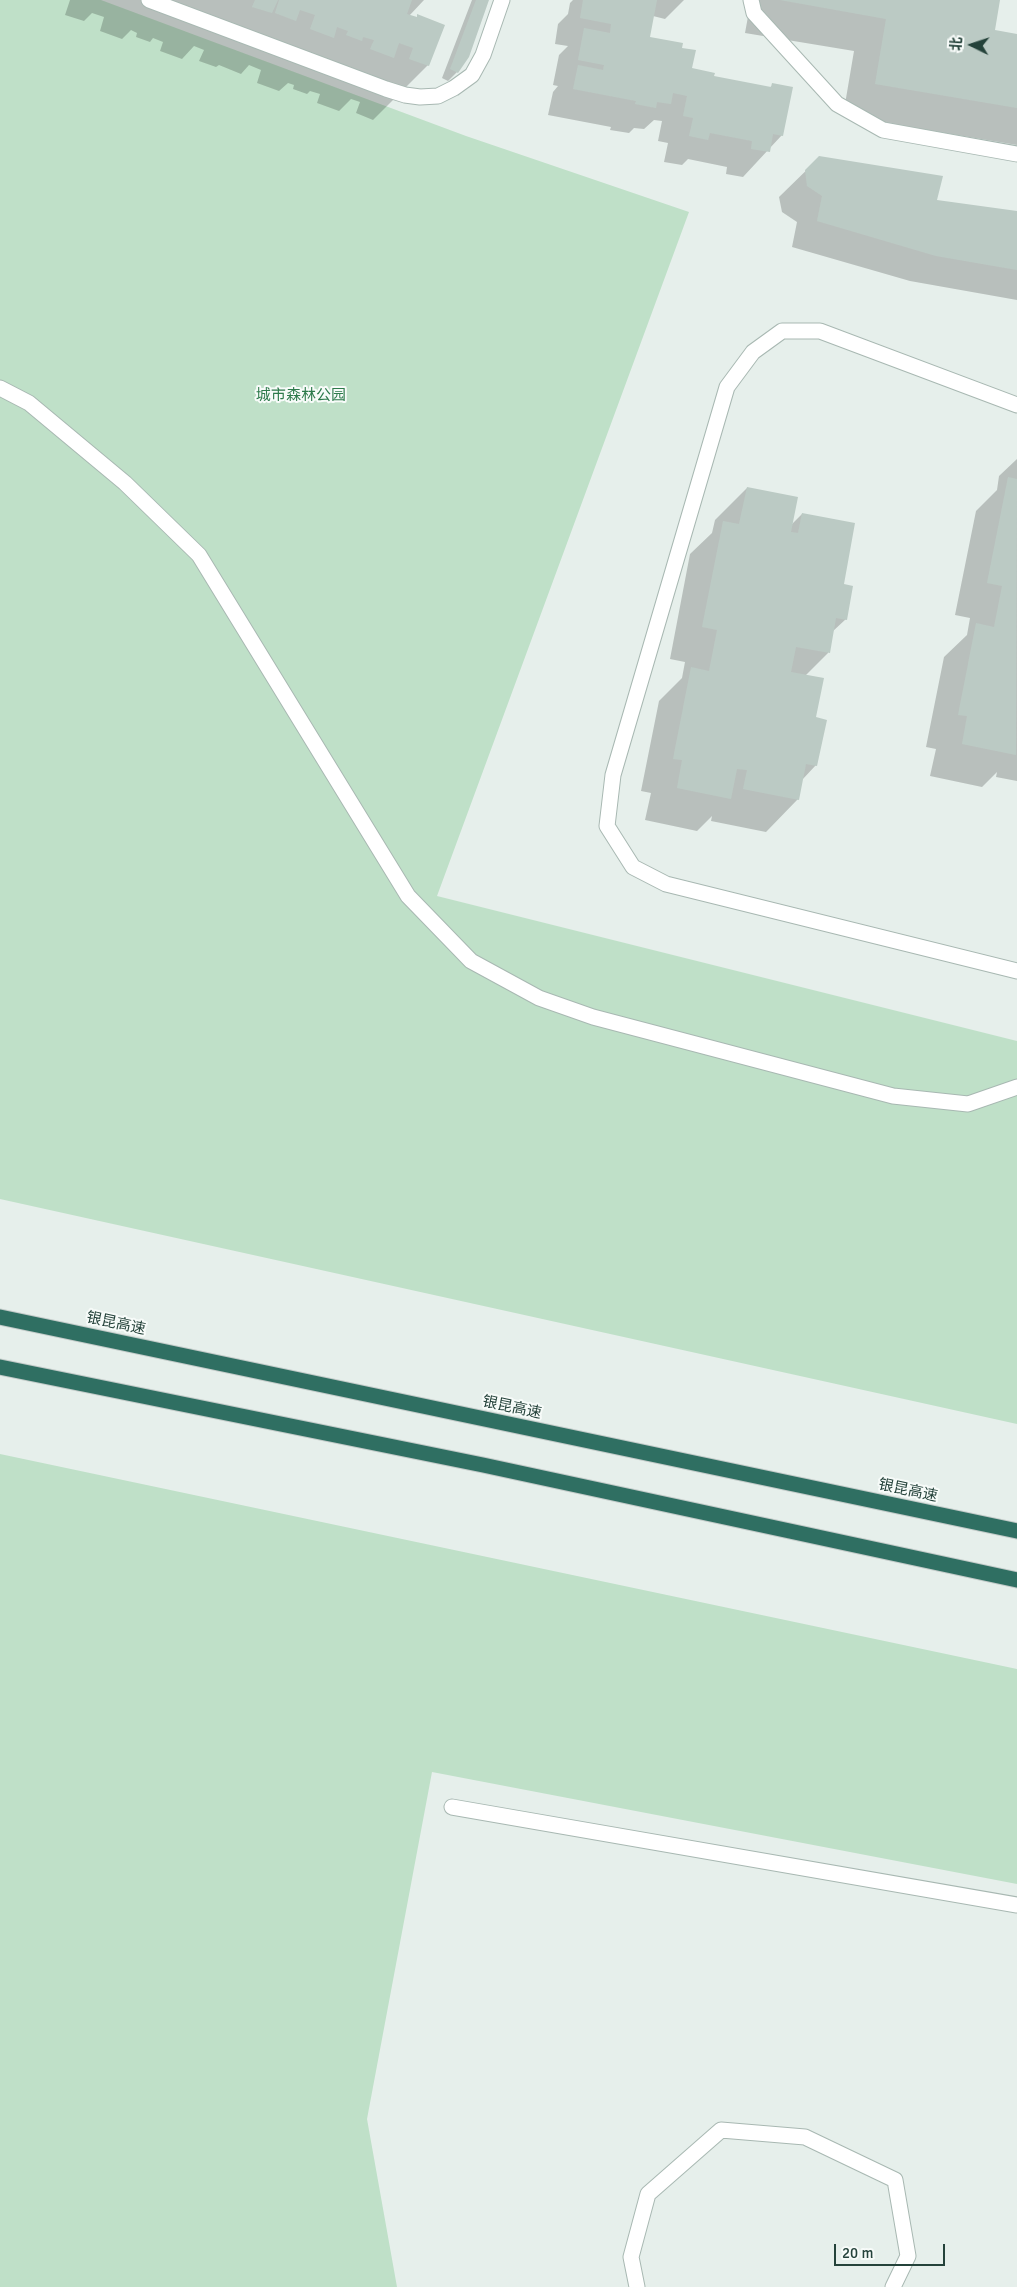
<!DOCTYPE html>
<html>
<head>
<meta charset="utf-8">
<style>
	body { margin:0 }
	#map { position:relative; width:1017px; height:2287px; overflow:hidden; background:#e6efeb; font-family:Signika,"Noto Sans SC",sans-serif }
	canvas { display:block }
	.north { position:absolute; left:947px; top:20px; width:50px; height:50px; -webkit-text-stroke:4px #f7fbf9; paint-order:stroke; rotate:274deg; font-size:14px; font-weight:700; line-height:20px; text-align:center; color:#24423a }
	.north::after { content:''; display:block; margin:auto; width:18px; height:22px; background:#24423a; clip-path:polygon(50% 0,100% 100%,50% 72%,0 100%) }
	.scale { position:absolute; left:834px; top:2244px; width:111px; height:22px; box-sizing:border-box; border:2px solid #24423a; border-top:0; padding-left:6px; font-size:15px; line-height:18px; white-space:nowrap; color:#24423a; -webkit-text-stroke:4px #f7fbf9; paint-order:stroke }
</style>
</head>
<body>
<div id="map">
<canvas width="1017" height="2287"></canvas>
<div class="north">北</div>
<div class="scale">20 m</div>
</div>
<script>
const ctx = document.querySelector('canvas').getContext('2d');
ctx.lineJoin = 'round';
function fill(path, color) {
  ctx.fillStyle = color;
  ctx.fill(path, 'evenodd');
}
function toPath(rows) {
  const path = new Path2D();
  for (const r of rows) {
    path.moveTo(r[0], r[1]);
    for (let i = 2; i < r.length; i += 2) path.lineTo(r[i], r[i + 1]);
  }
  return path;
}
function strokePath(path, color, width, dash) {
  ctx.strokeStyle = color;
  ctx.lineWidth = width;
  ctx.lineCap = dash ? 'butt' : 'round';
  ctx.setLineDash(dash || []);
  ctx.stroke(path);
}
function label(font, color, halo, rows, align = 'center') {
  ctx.font = font + ' Signika,"Noto Sans SC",sans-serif';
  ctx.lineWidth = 4;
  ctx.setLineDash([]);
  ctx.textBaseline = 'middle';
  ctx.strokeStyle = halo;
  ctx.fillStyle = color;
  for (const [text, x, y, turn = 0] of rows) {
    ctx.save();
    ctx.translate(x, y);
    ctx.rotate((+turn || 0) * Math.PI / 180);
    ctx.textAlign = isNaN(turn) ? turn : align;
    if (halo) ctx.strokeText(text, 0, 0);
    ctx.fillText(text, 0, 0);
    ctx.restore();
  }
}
fill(toPath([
	[0,0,101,0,466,136,689,212,437,896,1017,1041,1017,1424,0,1199],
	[0,1454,1017,1669,1017,1884,432,1772,367,2119,397,2287,0,2287]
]), '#bfe0c8');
fill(toPath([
	[70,0,424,0,409,16,416,18,418,16,430,63,373,120,356,113,360,102,351,99,339,111,317,103,320,94,310,91,307,94,293,89,294,85,288,83,279,91,257,83,261,70,249,65,241,74,219,65,216,67,199,61,204,50,194,46,182,59,160,51,163,42,153,38,150,42,136,37,137,33,131,30,122,39,100,31,104,17,92,13,84,21,65,15],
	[472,0,488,0,457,72,448,81,442,78],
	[573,0,684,0,665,19,653,16,649,38,681,49,691,69,713,77,769,88,773,85,782,135,743,177,726,174,727,167,688,159,682,165,664,162,668,143,658,141,662,121,654,120,644,129,634,128,629,133,610,130,611,127,548,115,553,92,558,86,553,85,559,55,568,46,555,44,558,24,568,14,570,3],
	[751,0,999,0,993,31,1017,36,1017,145,843,116,854,51,745,33],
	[820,157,936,201,1017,213,1017,300,910,281,792,247,797,222,782,212,779,197],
	[1017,459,1017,781,996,777,997,772,982,787,930,776,936,749,926,747,944,657,967,635,970,618,955,615,976,511,997,490,999,476],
	[747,488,791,525,802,514,842,585,846,619,832,632,828,653,805,676,815,718,816,765,802,780,798,799,766,832,711,821,712,816,697,831,645,820,651,793,641,791,659,701,682,678,685,662,670,659,690,554,712,533,715,520]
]), '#0003');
fill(toPath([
	[255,0,278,0,272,13,252,7],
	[279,0,412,0,407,14,417,17,417,14,445,25,429,66,409,59,413,48,399,43,394,58,370,49,374,40,363,37,362,41,346,35,348,31,337,27,334,38,310,29,315,15,300,10,296,21,275,13],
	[476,0,489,0,469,57,458,73,450,69],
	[583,0,657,0,650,37,683,43,682,48,696,50,692,68,715,73,714,76,771,87,772,83,793,87,783,136,773,134,770,152,751,149,752,141,710,133,708,140,689,136,693,118,683,116,687,96,673,93,671,104,657,102,656,108,635,104,636,101,573,89,578,65,603,70,604,65,578,60,584,28,610,33,611,24,580,18],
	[780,0,1000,0,995,30,1017,34,1017,108,875,84,886,19],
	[819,156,943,176,937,200,1017,211,1017,270,936,256,817,221,822,196,807,186,805,170],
	[1008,477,1017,479,1016,755,962,744,967,716,958,715,976,623,994,627,1002,586,987,583],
	[747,487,798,497,791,532,798,533,802,513,855,523,844,584,853,586,847,620,836,618,830,653,796,647,791,672,824,678,816,717,827,720,817,766,806,764,799,800,743,789,747,770,737,769,731,799,677,788,682,760,673,759,691,667,709,671,717,630,702,627,723,521,739,524]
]), '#bbcac4');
const lane = toPath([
	[149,0,386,89,405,95,420,97,438,96,454,88,472,75,483,55,502,0],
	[751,0,754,13,837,104,883,130,1017,154],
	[1017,405,820,331,782,331,753,352,727,387,613,775,607,826,633,867,666,884,1017,971],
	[452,1807,1017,1905],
	[637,2287,631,2257,648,2194,721,2130,805,2137,895,2180,908,2256,893,2287]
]);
const street = toPath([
	[0,388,29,403,125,483,199,555,408,896,471,961,539,998,593,1017,893,1096,968,1104,1017,1087]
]);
const highway = toPath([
	[0,1317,1017,1531],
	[0,1367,483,1465,1017,1580]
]);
strokePath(lane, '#a8b8b2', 17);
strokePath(street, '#a8b8b2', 17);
strokePath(highway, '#c2cac8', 17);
strokePath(lane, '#fff', 15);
strokePath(street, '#fff', 15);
strokePath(highway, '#2f6f62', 15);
label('15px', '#2d7a4b', '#f7fbf9', [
	["城市森林公园",301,396]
]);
label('15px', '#24423a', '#f7fbf9', [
	["银昆高速",116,1324,12],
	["银昆高速",512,1408,12],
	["银昆高速",908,1491,12]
]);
</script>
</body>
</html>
